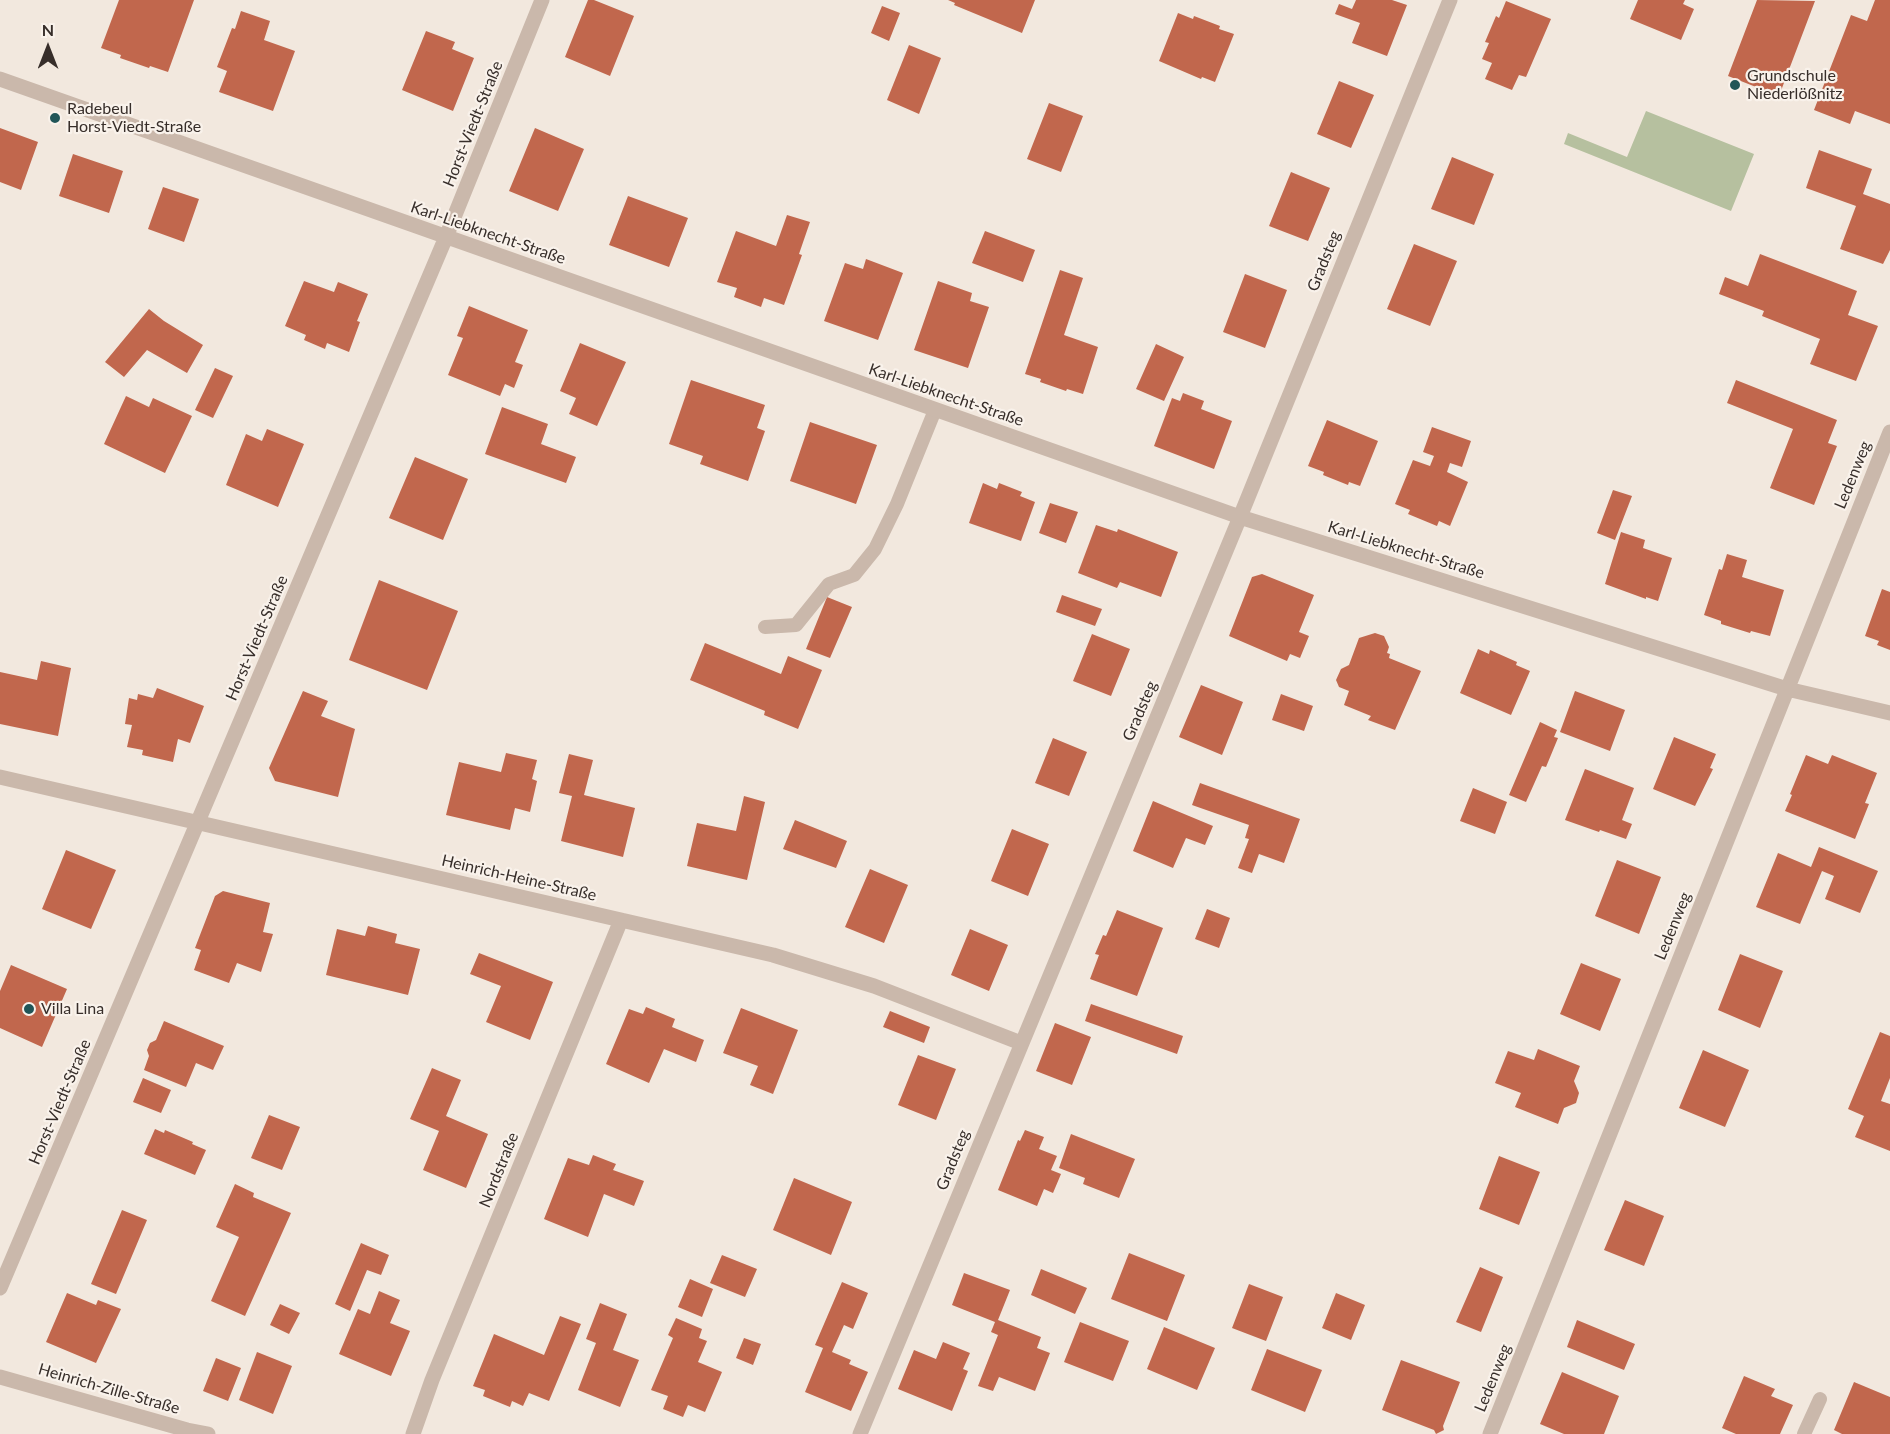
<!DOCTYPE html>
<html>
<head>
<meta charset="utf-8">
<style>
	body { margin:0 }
	#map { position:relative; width:1890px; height:1434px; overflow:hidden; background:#f2e8de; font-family:Lato,sans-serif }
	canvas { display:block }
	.north { position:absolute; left:18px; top:18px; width:60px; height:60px; -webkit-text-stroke:4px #f9f2eb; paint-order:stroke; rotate:0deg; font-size:16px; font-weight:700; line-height:24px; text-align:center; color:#372e2a }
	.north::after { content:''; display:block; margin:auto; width:21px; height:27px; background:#372e2a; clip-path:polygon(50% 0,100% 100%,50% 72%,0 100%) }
</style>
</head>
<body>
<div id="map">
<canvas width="1890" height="1434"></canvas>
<div class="north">N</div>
</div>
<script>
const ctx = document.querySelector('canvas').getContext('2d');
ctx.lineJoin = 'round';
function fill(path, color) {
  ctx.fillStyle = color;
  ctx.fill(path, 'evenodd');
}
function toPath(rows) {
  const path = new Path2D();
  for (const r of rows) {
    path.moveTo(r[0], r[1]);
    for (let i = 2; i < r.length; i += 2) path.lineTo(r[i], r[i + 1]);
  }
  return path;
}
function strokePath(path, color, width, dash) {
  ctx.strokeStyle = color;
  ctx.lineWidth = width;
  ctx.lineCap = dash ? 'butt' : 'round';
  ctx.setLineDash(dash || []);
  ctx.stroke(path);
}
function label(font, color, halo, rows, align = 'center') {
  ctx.font = font + ' Lato,sans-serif';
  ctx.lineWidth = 4.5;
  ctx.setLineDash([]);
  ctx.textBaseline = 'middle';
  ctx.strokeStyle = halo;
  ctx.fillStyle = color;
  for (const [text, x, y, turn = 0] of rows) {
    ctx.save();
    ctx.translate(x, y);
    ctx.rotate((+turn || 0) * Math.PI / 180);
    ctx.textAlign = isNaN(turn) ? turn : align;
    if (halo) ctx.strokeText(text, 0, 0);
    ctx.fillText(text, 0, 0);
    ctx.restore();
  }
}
fill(toPath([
	[1646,111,1754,154,1731,211,1564,144,1568,133,1627,157]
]), '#b6c09f');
fill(toPath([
	[119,0,194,0,168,72,150,66,149,68,120,58,121,55,101,48],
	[588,0,594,0,634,16,610,76,565,57],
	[948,0,1035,0,1022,33,954,5,955,3],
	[1356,0,1392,0,1407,5,1387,56,1352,43,1360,23,1335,14,1339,4,1352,9],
	[1638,0,1685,0,1683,4,1694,9,1681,40,1630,19],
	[1757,0,1815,1,1779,96,1728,76],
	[1875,0,1890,0,1890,124,1855,111,1850,124,1814,110,1851,15,1867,21],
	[1506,1,1551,19,1526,77,1519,75,1512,90,1485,79,1492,63,1482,59,1489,43,1485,42,1496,16,1499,18],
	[882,6,900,13,889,41,871,33],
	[241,11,270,21,264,40,295,51,273,111,219,92,227,71,217,67,232,28,235,29],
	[1178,13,1193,19,1194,16,1220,26,1219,29,1234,34,1215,82,1202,77,1201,79,1159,61],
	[426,31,455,42,452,49,474,58,453,111,402,90],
	[909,45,941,58,919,114,887,100],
	[1339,81,1374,95,1351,148,1317,134],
	[1049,103,1083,116,1061,172,1027,159],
	[0,128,38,142,21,190,0,182],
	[535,128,584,149,558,211,509,191],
	[1819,150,1872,169,1863,194,1890,204,1890,250,1883,264,1840,249,1856,206,1806,188],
	[73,154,123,171,109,213,59,196],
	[1452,157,1494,174,1474,225,1431,209],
	[1291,172,1330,188,1308,241,1269,226],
	[163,187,199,199,184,242,148,229],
	[628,196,688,218,669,267,609,245],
	[787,215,810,222,799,254,802,255,784,305,764,298,761,307,734,297,737,288,717,282,736,231,776,246],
	[985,231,1035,250,1023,282,972,263],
	[1414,244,1457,261,1430,326,1387,309],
	[1760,254,1857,291,1848,315,1878,326,1856,381,1810,364,1820,339,1762,316,1764,311,1719,294,1725,277,1748,286],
	[866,259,903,273,878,340,824,321,845,263,863,269],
	[1060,270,1083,278,1064,335,1098,347,1083,394,1067,389,1066,391,1040,382,1041,379,1025,374],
	[1245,274,1287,290,1265,348,1223,332],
	[304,281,334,292,338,282,368,294,357,321,360,322,349,352,327,343,325,349,304,340,306,335,285,326],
	[938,281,972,293,970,301,989,307,968,368,914,350],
	[469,306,528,330,515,362,523,365,514,388,505,384,500,396,448,375,463,338,457,336],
	[149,309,164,321,203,345,187,373,147,350,124,377,105,362],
	[580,343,626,362,597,426,569,414,576,398,560,391],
	[1156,344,1184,357,1164,401,1136,389],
	[215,368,233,376,213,418,195,410],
	[691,380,765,405,757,428,765,431,748,481,700,464,703,456,669,444],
	[1736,380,1837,420,1828,443,1837,446,1814,505,1770,488,1793,429,1727,403],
	[1183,393,1204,401,1201,409,1232,421,1214,469,1154,446,1172,398,1180,401],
	[126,396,149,407,153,398,192,416,165,473,104,444],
	[502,407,548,424,541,444,576,457,566,483,485,454],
	[1327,420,1378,441,1360,486,1349,482,1348,485,1323,475,1324,472,1308,466],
	[810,422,877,445,856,504,790,481],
	[1432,427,1471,441,1462,467,1450,463,1447,472,1468,482,1450,526,1439,521,1437,526,1408,514,1410,510,1395,504,1413,460,1430,466,1434,456,1423,452],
	[267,429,304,444,278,507,226,485,246,434,262,441],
	[415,457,468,479,443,540,389,518],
	[983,483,997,489,999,483,1022,492,1020,496,1035,502,1021,541,969,523],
	[1613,490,1632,496,1615,540,1597,533],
	[1050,503,1078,512,1066,543,1039,533],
	[1096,525,1117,532,1118,529,1178,552,1161,597,1120,582,1117,588,1078,573],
	[1621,532,1645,540,1643,548,1672,558,1658,601,1646,597,1646,599,1605,584],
	[1727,554,1747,560,1742,577,1784,590,1770,636,1751,631,1750,633,1721,624,1721,621,1704,615,1719,569,1722,570],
	[1262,574,1314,595,1299,632,1309,636,1300,658,1290,654,1287,661,1229,636,1252,577],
	[379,580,458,611,427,690,349,660],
	[1882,589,1890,592,1890,650,1877,645,1879,641,1865,636],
	[1062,595,1102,609,1095,626,1056,612],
	[827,597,852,607,830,658,806,649],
	[1375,633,1384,636,1389,647,1387,653,1390,654,1389,658,1421,671,1395,730,1368,720,1371,716,1344,705,1349,691,1339,687,1336,680,1341,669,1349,665,1359,638],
	[1092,634,1130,649,1111,696,1073,681],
	[705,643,781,674,788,656,822,670,798,729,764,715,765,711,690,680],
	[1478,649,1489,654,1490,650,1517,662,1516,665,1530,671,1511,715,1460,693],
	[41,661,71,668,58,736,0,724,0,672,37,680],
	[1201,685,1243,702,1222,755,1179,737],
	[157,688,204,706,190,743,178,739,173,762,142,755,143,750,127,747,132,725,125,724,129,698,137,700,138,694,153,698],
	[303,691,328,701,321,716,355,729,338,797,275,781,269,768],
	[1575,691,1625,710,1610,751,1560,732],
	[1281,694,1313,706,1304,731,1272,720],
	[1540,722,1557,730,1554,737,1558,738,1546,767,1542,766,1526,802,1509,795],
	[1674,737,1716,754,1710,768,1713,769,1695,806,1653,789],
	[1053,738,1087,752,1069,796,1035,783],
	[506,753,537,760,532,779,537,781,530,812,515,808,510,830,446,815,459,762,501,772],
	[569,754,593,760,584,795,635,808,623,857,561,841,572,796,559,793],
	[1806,755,1828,764,1832,755,1877,773,1865,803,1869,804,1855,839,1785,811,1792,795,1790,794],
	[1585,769,1634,788,1622,820,1632,824,1626,839,1600,830,1599,832,1565,820],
	[1200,783,1300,819,1284,863,1259,854,1252,873,1238,868,1249,839,1245,838,1249,825,1192,805],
	[1473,788,1507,802,1495,834,1460,821],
	[744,796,765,802,747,880,687,866,697,823,736,831],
	[1153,801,1213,826,1205,845,1186,838,1173,868,1133,851],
	[795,820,847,841,836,868,783,849],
	[1012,829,1049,844,1028,896,991,881],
	[1819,847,1878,871,1860,913,1825,899,1834,876,1822,871,1800,924,1756,907,1778,853,1811,867],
	[66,850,116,870,91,929,42,909],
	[1617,860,1661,877,1639,934,1595,916],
	[870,869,908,885,884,943,845,927],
	[223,891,270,903,263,932,273,934,261,972,237,963,229,983,194,970,201,950,195,948,215,896],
	[1207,909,1230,918,1219,948,1195,939],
	[1117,910,1163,928,1137,996,1090,979,1099,955,1095,954,1103,935,1106,936],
	[368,926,397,934,395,943,420,949,408,995,326,975,337,929,365,936],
	[970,929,1008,945,989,991,951,975],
	[479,953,553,982,530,1040,486,1022,501,986,470,974],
	[1740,954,1783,971,1760,1028,1718,1010],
	[1581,963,1621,979,1600,1031,1560,1014],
	[11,965,67,989,42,1047,0,1028,0,991],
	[1091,1004,1183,1036,1177,1054,1085,1021],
	[646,1007,675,1019,672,1027,704,1040,696,1062,664,1049,649,1083,606,1064,629,1009,643,1014],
	[741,1008,798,1030,773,1094,750,1085,758,1066,723,1053],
	[890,1011,930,1027,924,1043,883,1027],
	[164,1021,224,1046,213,1070,196,1063,186,1087,144,1070,149,1056,147,1050,150,1043,156,1040],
	[1055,1023,1091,1037,1072,1085,1036,1071],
	[1880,1032,1890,1036,1890,1078,1881,1101,1890,1104,1890,1151,1855,1137,1864,1116,1848,1109],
	[1538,1049,1580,1066,1574,1081,1579,1093,1576,1103,1564,1108,1558,1124,1515,1107,1521,1093,1495,1083,1508,1051,1534,1060],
	[1703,1050,1749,1070,1725,1127,1679,1108],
	[918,1055,956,1069,936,1120,898,1105],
	[432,1068,461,1080,446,1116,488,1134,466,1188,423,1170,439,1131,410,1119],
	[143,1078,171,1090,161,1113,133,1102],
	[269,1115,300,1127,282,1170,251,1158],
	[155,1129,164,1133,165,1130,193,1142,192,1144,206,1150,195,1175,144,1154],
	[1025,1130,1044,1137,1039,1149,1057,1156,1051,1170,1061,1174,1053,1193,1044,1189,1037,1206,998,1190,1018,1140,1020,1141],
	[1071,1134,1135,1159,1119,1198,1083,1184,1085,1178,1059,1168],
	[593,1155,616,1164,613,1170,644,1181,634,1206,604,1194,588,1237,544,1219,568,1158,589,1165],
	[1499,1156,1540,1172,1519,1225,1479,1209],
	[794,1178,852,1202,831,1255,773,1230],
	[235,1184,254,1193,253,1197,291,1213,245,1316,211,1301,239,1237,216,1227],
	[1625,1200,1664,1216,1644,1266,1604,1250],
	[122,1210,147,1220,116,1294,91,1284],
	[361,1243,389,1255,381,1275,367,1270,350,1311,335,1304],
	[1129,1253,1185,1275,1167,1321,1111,1299],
	[722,1255,757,1269,745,1297,710,1283],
	[1480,1267,1503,1277,1481,1332,1456,1322],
	[1041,1269,1087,1288,1075,1314,1031,1295],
	[964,1273,1010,1290,998,1320,1041,1337,1037,1348,1050,1353,1035,1391,999,1377,993,1391,978,1386,998,1335,991,1332,995,1322,952,1305],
	[690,1279,713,1289,702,1317,678,1307],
	[842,1282,868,1293,853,1329,844,1325,832,1352,851,1360,849,1364,868,1372,851,1411,805,1392,823,1348,815,1345],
	[1249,1284,1283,1297,1266,1341,1232,1328],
	[379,1291,400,1300,390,1323,410,1331,391,1376,339,1354,358,1309,370,1314],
	[67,1293,96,1305,98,1300,121,1309,96,1363,46,1342],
	[1336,1293,1365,1305,1351,1340,1322,1328],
	[600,1303,627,1314,613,1350,639,1360,620,1407,578,1390,596,1343,586,1339],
	[280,1304,300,1313,289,1334,270,1325],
	[560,1316,581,1324,549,1401,529,1393,523,1406,512,1401,510,1407,483,1396,485,1390,473,1386,494,1334,544,1355],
	[676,1318,702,1329,699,1338,707,1341,698,1362,722,1372,705,1412,688,1405,683,1417,663,1409,668,1396,651,1390,673,1338,668,1335],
	[1577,1320,1635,1344,1624,1370,1567,1347],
	[1080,1322,1129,1341,1113,1381,1064,1362],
	[1164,1327,1215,1348,1197,1390,1147,1369],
	[744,1338,761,1344,753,1365,736,1358],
	[943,1342,970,1353,963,1369,968,1371,952,1411,898,1389,914,1350,936,1359],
	[1267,1349,1322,1370,1305,1412,1251,1390],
	[257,1352,292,1366,273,1414,239,1400],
	[216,1358,241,1368,228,1401,203,1391],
	[1401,1360,1460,1382,1443,1426,1444,1430,1436,1434,1434,1430,1382,1410],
	[1562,1372,1619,1396,1604,1434,1564,1434,1540,1424],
	[1744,1376,1775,1389,1771,1396,1793,1405,1780,1434,1736,1434,1722,1428],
	[1854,1382,1890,1397,1890,1434,1842,1434,1834,1430]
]), '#c1674d');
strokePath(toPath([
	[765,627,796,625,829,584,854,575,875,549,897,504,935,410],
	[1804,1434,1820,1399]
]), '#cab8ab', 14);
strokePath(toPath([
	[0,79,1240,517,1787,689,1890,713],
	[0,777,773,955,874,986,1021,1043],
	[0,1288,446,237,542,0],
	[0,1377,187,1430,208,1434],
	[413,1434,432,1380,621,920],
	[860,1434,1240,517,1450,0],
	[1490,1434,1890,432]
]), '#cab8ab', 15);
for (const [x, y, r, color] of [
	[1735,85,6,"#215557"],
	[55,118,6,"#215557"],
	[29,1009,6,"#215557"]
]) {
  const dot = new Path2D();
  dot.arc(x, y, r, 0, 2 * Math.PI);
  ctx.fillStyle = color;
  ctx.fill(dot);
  strokePath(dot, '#f9f2eb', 2);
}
label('16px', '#372e2a', '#f9f2eb', [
	["Grundschule",1747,76],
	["Niederlößnitz",1747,94],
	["Radebeul",67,109],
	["Horst-Viedt-Straße",67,127],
	["Villa Lina",41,1009]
], 'left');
label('16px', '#372e2a', '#f9f2eb', [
	["Horst-Viedt-Straße",473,124,-68],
	["Karl-Liebknecht-Straße",488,233,19],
	["Gradsteg",1324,261,-68],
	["Karl-Liebknecht-Straße",946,395,19],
	["Ledenweg",1853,475,-68],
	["Karl-Liebknecht-Straße",1406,550,17],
	["Horst-Viedt-Straße",257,638,-67],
	["Gradsteg",1140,711,-67],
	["Heinrich-Heine-Straße",519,878,13],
	["Ledenweg",1673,926,-68],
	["Horst-Viedt-Straße",60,1102,-67],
	["Gradsteg",953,1160,-68],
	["Nordstraße",499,1170,-68],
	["Ledenweg",1493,1378,-68],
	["Heinrich-Zille-Straße",109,1389,16]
]);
</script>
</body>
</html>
